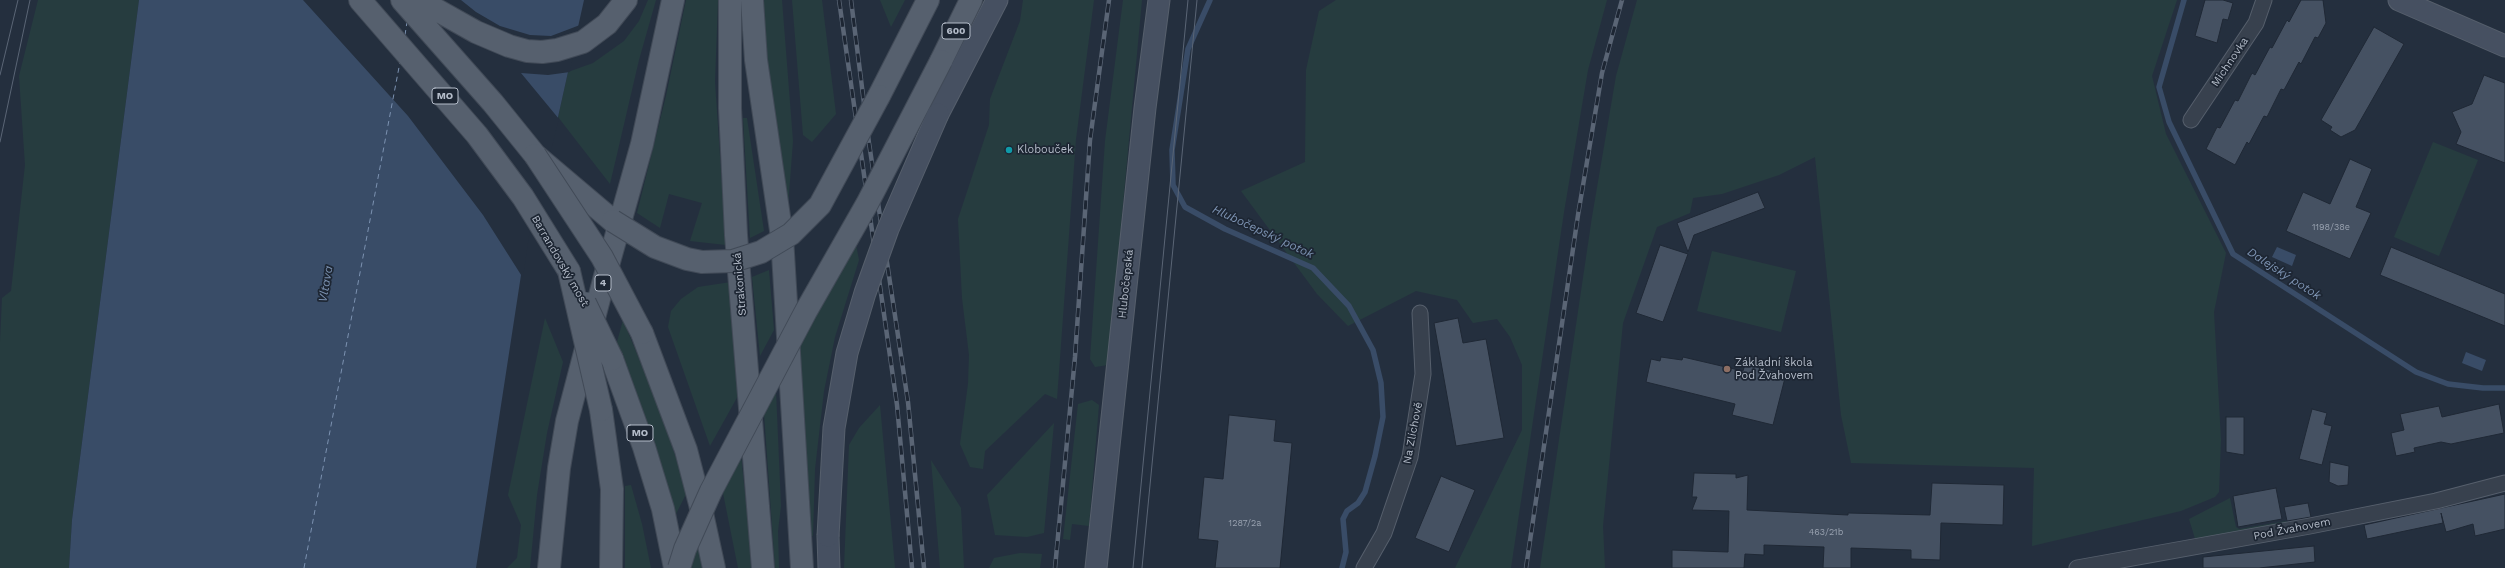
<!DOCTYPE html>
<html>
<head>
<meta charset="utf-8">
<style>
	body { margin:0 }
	canvas { display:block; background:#242f3e }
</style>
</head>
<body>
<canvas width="2505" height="568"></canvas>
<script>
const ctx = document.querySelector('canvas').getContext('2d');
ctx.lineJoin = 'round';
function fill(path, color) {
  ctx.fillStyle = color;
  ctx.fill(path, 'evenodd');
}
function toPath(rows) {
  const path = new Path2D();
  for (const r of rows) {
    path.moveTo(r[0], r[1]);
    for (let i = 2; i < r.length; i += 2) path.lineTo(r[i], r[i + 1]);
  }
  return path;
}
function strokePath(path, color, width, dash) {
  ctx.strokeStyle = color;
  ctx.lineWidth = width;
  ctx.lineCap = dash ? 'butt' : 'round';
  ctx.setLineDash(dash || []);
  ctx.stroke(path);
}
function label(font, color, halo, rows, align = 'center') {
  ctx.font = font + ' "Work Sans",sans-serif';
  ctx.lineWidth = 3.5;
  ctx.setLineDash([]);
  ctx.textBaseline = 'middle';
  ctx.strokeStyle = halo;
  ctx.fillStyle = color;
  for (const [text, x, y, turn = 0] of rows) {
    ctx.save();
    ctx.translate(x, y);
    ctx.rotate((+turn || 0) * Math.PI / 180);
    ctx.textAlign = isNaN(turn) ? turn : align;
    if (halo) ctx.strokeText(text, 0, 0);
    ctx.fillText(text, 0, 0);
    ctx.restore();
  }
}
fill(toPath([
	[38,0,139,0,72,520,69,568,0,568,0,342,2,298,11,291,25,165,19,76],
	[648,0,656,0,639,60,610,184,558,117,568,72,593,63,624,41,639,21],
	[686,0,718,0,715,82,726,245,690,241,702,203,669,194,660,228,637,213,666,96],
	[758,0,782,0,793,141,788,207],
	[792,0,822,0,836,114,812,142,803,135],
	[880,0,905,0,891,27],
	[1023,0,1094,0,1076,139,1057,399,1045,394,985,451,983,469,970,467,960,444,968,384,969,355,962,298,958,219,989,125,990,99,1020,21],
	[1123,0,1142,0,1108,365,1095,367,1090,359,1105,141],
	[1336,0,1607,0,1588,70,1564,212,1511,568,1455,568,1522,430,1522,365,1510,337,1497,319,1473,323,1457,300,1416,291,1348,326,1317,294,1241,191,1305,162,1306,70,1319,11],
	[1637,0,2177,0,2152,76,2166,134,2226,253,2214,312,2221,440,2219,492,2215,497,2181,511,2032,546,2034,468,1851,463,1841,415,1815,157,1779,175,1722,194,1693,198,1690,213,1657,227,1623,323,1603,526,1605,568,1540,568,1592,217,1616,76],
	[743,118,747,118,764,231,750,238],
	[2433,142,2478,160,2439,256,2394,237],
	[856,245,859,260,835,337,824,391,815,469,813,536,806,535,799,345],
	[1712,251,1796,271,1781,332,1697,311],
	[769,270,774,330,760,356,752,277],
	[731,282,739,394,710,446,668,327,671,311,681,299,698,287],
	[545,318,563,362,547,433,537,495,530,568,507,568,517,558,521,525,508,495],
	[623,320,661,412,687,492,675,516,659,457,617,342],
	[776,391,781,506,778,531,779,568,775,568,764,413],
	[1092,400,1099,405,1089,526,1072,524,1070,540,1063,539,1078,404],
	[880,405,895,568,844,568,849,445,859,428],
	[1054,423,1044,533,1027,537,995,535,987,495],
	[741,456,748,522,751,568,738,568,723,493],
	[931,460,961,508,964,568,940,568],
	[631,485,642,524,651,568,625,568,625,486],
	[2230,498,2236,527,2239,529,2286,521,2287,526,2197,545,2189,519],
	[698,545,702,568,690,568],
	[1020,553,1042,554,1040,568,989,568,994,558]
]), '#263c3f');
fill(toPath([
	[139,0,584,0,558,117,527,236,476,568,69,568,72,520],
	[2277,247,2296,255,2292,266,2272,257],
	[2466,352,2486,360,2482,371,2462,363]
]), '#394c67');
fill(toPath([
	[303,0,461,0,476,12,500,26,530,35,551,36,580,25,570,72,548,75,521,73,559,119,529,236,523,278,483,215,408,116]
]), '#242f3e');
strokePath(toPath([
	[1210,0,1188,49,1172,150,1173,185,1185,207,1225,229,1313,268,1349,306,1373,350,1381,383,1383,417,1375,456,1365,492,1358,503,1347,511,1343,519,1346,552,1342,568],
	[2184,0,2159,87,2169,122,2233,254,2416,372,2448,384,2483,388,2505,388]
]), '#394c67', 5.5);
strokePath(toPath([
	[405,35,407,22],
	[304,568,400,62]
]), '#7c92b1', 1, [5, 4]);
const building = toPath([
	[2205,0,2223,0,2233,3,2228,20,2223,19,2217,43,2195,36,2205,0],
	[2301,0,2323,0,2326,23,2318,38,2315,37,2301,64,2299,62,2284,90,2281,89,2267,117,2264,116,2249,144,2247,142,2235,165,2206,149,2217,127,2220,128,2235,100,2238,101,2252,73,2255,75,2270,47,2272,48,2287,20,2289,22,2301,0],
	[2374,27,2404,44,2355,130,2341,137,2330,130,2332,127,2321,120,2374,27],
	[2484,75,2505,83,2505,163,2456,144,2461,132,2452,112,2472,104,2484,75],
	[2350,159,2372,169,2356,207,2371,213,2350,259,2286,231,2303,192,2330,204,2350,159],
	[1758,192,1765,208,1694,235,1688,252,1677,223,1758,192],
	[1660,245,1688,254,1663,322,1636,313,1660,245],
	[2391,247,2505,294,2505,326,2380,275,2391,247],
	[1458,318,1463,343,1486,339,1504,438,1456,446,1434,323,1458,318],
	[1661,357,1682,360,1683,357,1743,371,1745,364,1786,374,1773,425,1732,415,1735,404,1646,382,1651,359,1660,361,1661,357],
	[2499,404,2504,433,2451,444,2441,442,2414,448,2415,452,2396,456,2391,433,2404,430,2400,414,2439,406,2442,417,2499,404],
	[2312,409,2327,413,2324,424,2332,426,2322,465,2299,459,2312,409],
	[1229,415,1276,420,1274,441,1292,443,1280,568,1215,568,1218,541,1198,539,1204,477,1223,479,1229,415],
	[2226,417,2244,417,2244,455,2226,452,2226,417],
	[2330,462,2349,466,2348,485,2338,486,2329,482,2330,462],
	[1694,473,1736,474,1736,478,1748,475,1747,510,1848,515,1848,513,1930,515,1932,483,2004,485,2003,525,1941,523,1940,560,1911,559,1911,550,1851,548,1851,568,1823,568,1824,547,1764,545,1764,555,1745,554,1744,568,1672,568,1672,550,1728,552,1729,511,1692,510,1697,497,1692,497,1694,473],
	[1441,476,1475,490,1449,552,1415,538,1441,476],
	[2276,488,2282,519,2238,527,2233,496,2276,488],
	[2505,494,2505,529,2475,536,2473,524,2446,532,2441,513,2443,523,2367,539,2364,525,2505,494],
	[2308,503,2311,517,2287,521,2284,507,2308,503],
	[2314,546,2315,562,2259,568,2203,568,2203,557,2314,546]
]);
fill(building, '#455162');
strokePath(building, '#1f2835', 1);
const street = toPath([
	[2191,120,2256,23,2264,0],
	[1364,568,1384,533,1410,457,1423,374,1420,313],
	[2077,568,2310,526,2436,501,2505,483]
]);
const secondary = toPath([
	[2399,0,2505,46],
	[938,114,997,0],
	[828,536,829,568],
	[1096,568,1145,108,1159,0]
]);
const primary = toPath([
	[360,0,477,135,523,197,569,271],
	[402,0,493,103,535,155,613,221],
	[419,0,476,32,509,46,527,51,542,52,557,50,583,42,607,24,626,0],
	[730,0,730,108,736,235,763,568],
	[752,0,756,60,782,237,802,568],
	[941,61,971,0],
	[879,96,928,0],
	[642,333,686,450,700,504,714,568],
	[612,359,644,447,663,509,675,568],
	[601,410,612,489,611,568],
	[549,568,559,468,567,421,605,276,642,144,673,0]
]);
strokePath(street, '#565f6c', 17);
strokePath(secondary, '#565f6c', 23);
strokePath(primary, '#414a57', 24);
strokePath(street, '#38414e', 15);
strokePath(secondary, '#465061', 21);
strokePath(primary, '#56606e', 22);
strokePath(toPath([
	[0,75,18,0],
	[0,142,30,0],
	[1133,568,1188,0],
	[1142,568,1197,0]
]), '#5a6575', 1);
const rail = toPath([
	[839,0,897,405,912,568],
	[851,0,869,143,908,402,924,568],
	[1055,568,1075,357,1090,140,1109,0],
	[1526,568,1578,215,1602,73,1622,0]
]);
strokePath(rail, '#5a6575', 4.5);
strokePath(rail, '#1d2633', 3, [9]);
const secondaryBridge = toPath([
	[828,536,834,428,847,353,865,293,888,229,938,114]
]);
const primaryBridge = toPath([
	[535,155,602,257,642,333],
	[613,221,655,247,687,259,702,262,733,261,761,252,791,234,820,205,879,96],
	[569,271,601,410],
	[585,303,612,359],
	[679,568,685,549,711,491,806,311,867,204,941,61]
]);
strokePath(secondaryBridge, '#565f6c', 23, []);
strokePath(primaryBridge, '#414a57', 24, []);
strokePath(secondaryBridge, '#465061', 21);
strokePath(primaryBridge, '#56606e', 22);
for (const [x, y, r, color] of [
	[1009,150,4,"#0f9aa8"],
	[1727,369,4,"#8d6e63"]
]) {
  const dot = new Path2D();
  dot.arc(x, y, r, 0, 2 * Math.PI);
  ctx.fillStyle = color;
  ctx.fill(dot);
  strokePath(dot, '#1d2633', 1.5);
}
label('9px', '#98a1af', null, [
	["1198/38e",2331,227],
	["1287/2a",1245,523],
	["463/21b",1826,532]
]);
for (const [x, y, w] of [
	[956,31,28],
	[445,96,26],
	[603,283,16],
	[640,433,26]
]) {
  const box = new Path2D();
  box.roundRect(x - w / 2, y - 8, w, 16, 3);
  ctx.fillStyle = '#1d2633';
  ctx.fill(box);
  strokePath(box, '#b4bcc9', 1);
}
label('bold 10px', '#b4bcc9', null, [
	["600",956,31],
	["MO",445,96],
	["4",603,283],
	["MO",640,433]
]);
label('11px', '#b4bcc9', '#1d2633', [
	["Michnovka",2230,62,-56],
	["Barrandovský most",560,261,60],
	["Strakonická",740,284,-95],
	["Hlubočepská",1126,284,-84],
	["Na Zlíchově",1413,433,-79],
	["Pod Žvahovem",2292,529,-11]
]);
label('11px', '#b4bcc9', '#1d2633', [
	["Klobouček",1017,150],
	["Základní škola",1735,363],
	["Pod Žvahovem",1735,376]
], 'left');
label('italic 12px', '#7c92b1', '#1d2633', [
	["Hlubočepský potok",1263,232,25],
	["Dalejský potok",2284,274,33],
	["Vltava",326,284,-80]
]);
</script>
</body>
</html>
